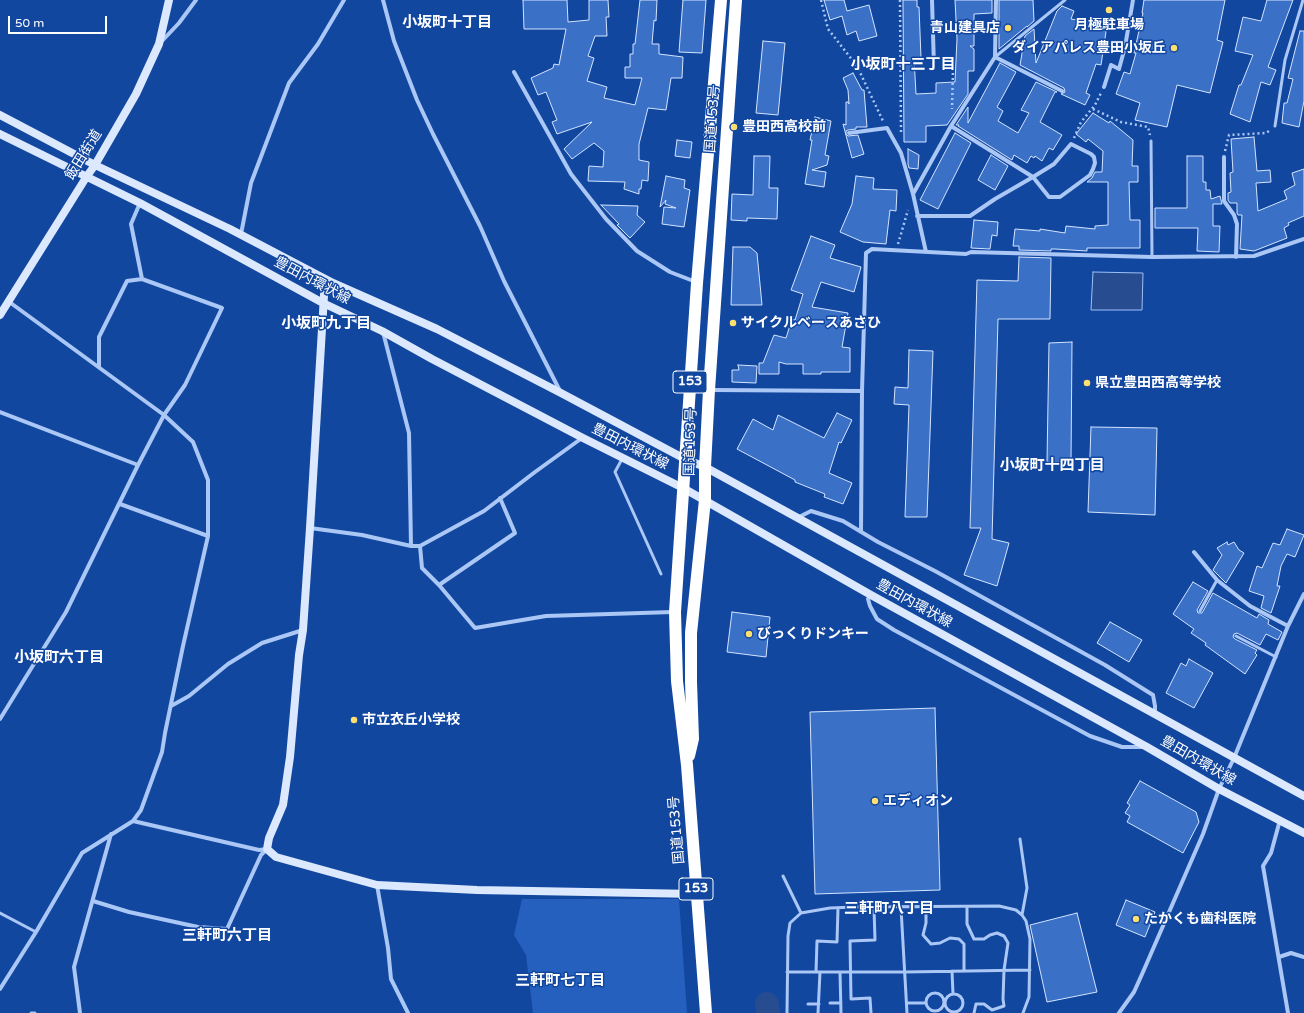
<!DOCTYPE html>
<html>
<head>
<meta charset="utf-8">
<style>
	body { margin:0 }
	#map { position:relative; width:1304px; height:1013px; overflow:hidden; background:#1247a0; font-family:"Varela Round",sans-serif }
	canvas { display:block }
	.scale { position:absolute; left:8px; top:16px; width:99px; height:18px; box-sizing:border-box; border:2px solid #fff; border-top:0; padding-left:5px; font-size:12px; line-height:14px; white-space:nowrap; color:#fff; -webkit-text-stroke:3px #1247a0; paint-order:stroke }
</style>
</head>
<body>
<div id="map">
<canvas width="1304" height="1013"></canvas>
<div class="scale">50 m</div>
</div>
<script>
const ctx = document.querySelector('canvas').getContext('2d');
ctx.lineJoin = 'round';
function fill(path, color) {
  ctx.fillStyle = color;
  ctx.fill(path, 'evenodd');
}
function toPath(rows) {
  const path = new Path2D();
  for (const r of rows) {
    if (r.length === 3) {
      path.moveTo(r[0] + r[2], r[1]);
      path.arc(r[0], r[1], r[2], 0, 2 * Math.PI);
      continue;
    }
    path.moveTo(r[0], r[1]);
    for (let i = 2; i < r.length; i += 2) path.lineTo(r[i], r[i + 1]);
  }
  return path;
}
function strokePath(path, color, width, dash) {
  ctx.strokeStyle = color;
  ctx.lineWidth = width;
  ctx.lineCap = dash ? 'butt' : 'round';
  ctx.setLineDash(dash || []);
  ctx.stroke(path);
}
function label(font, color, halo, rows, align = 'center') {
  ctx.font = font + ' "Varela Round","Noto Sans JP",sans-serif';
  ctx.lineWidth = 3;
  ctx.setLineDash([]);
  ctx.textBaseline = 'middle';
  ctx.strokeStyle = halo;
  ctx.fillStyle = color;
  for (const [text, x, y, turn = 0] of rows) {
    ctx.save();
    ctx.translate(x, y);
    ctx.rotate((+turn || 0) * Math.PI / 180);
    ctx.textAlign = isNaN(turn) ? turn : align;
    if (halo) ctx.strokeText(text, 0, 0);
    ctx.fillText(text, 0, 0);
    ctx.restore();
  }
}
fill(toPath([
	[522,899,679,899,687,1013,533,1013,526,955,514,935]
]), '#2560be');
const water = toPath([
	[1093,272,1143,273,1142,310,1091,310,1093,272]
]);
fill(water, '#274d90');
strokePath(water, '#9cc1f8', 1);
strokePath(toPath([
	[767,1004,768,1013]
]), '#274d90', 24);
const building = toPath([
	[523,0,567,0,568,22,589,20,589,0,608,0,609,17,606,17,607,36,595,36,588,56,594,58,587,81,607,87,604,98,635,105,642,78,625,78,625,67,630,67,630,54,633,54,633,44,635,44,640,0,657,0,656,21,654,20,652,44,659,44,659,54,683,57,682,78,671,78,666,110,648,108,639,144,639,160,649,162,648,181,642,180,641,189,639,189,639,194,624,189,625,182,588,181,589,166,603,167,604,151,594,143,572,159,564,149,592,122,557,134,552,122,557,120,546,92,538,95,531,78,553,68,554,64,559,65,566,29,524,29,523,0],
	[683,0,706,0,702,53,679,52,683,0],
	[824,0,844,0,847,11,869,5,877,36,859,41,856,31,847,35,842,16,830,20,824,0],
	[903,0,917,0,917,7,919,7,921,58,914,58,916,94,936,93,936,83,955,82,957,39,955,0,992,0,992,13,974,14,974,46,970,46,974,49,974,71,968,71,968,94,947,125,926,126,926,142,904,142,903,0],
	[999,0,1033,0,1034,21,1027,27,1027,26,999,49,999,0],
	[1144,0,1225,0,1217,40,1223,42,1210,93,1177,85,1167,127,1135,120,1140,103,1116,94,1124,72,1130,74,1136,53,1134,53,1143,13,1142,13,1144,0],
	[1267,0,1293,0,1268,67,1276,70,1270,85,1261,82,1250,122,1230,114,1239,85,1241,85,1253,55,1235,51,1243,17,1261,21,1267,0],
	[1062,6,1074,11,1071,19,1107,25,1101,65,1096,64,1086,93,1090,95,1085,105,1061,94,1065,92,1064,88,1020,65,1025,36,1034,29,1036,63,1057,11,1062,6],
	[1300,31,1304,31,1304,101,1299,127,1282,123,1284,103,1287,103,1293,79,1288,78,1300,31],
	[763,41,785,43,778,115,756,113,763,41],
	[1000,63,1016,72,997,107,1003,111,998,121,1018,133,1029,113,1021,110,1036,82,1057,92,1055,92,1040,122,1062,135,1053,150,1049,148,1042,161,1035,156,1034,158,1031,156,1027,163,1014,155,1012,160,958,126,959,125,956,125,968,107,968,123,1000,63],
	[853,73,862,90,864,90,867,127,856,127,856,129,848,130,846,131,846,134,848,136,858,135,864,154,852,158,843,124,846,125,846,102,848,102,849,104,848,90,843,78,853,73],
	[1093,113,1109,123,1110,121,1133,140,1132,166,1138,166,1138,182,1129,182,1130,220,1140,220,1140,248,1087,248,1087,251,1055,249,1051,249,1051,251,1019,250,1019,246,1013,246,1015,229,1040,231,1040,229,1065,233,1066,226,1095,229,1095,226,1108,225,1108,182,1087,182,1092,178,1095,172,1102,172,1103,151,1088,139,1086,142,1076,134,1093,113],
	[815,117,831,121,825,155,829,156,827,165,812,170,826,172,824,187,805,184,812,140,810,140,815,117],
	[955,133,971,143,938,209,920,200,955,133],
	[1254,137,1257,171,1270,170,1271,182,1256,183,1258,211,1287,199,1284,191,1295,185,1292,173,1304,169,1304,216,1288,223,1289,225,1284,228,1287,238,1254,251,1240,249,1242,215,1238,215,1237,213,1237,203,1230,203,1228,200,1228,193,1231,192,1230,173,1233,172,1231,139,1254,137],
	[677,140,692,142,690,158,675,156,677,140],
	[908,149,919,155,918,169,909,168,908,164,908,149],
	[991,155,1008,166,995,190,978,180,991,155],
	[754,156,770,156,769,188,778,188,777,219,747,218,747,221,731,220,732,194,753,195,754,156],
	[1187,156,1203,156,1203,182,1206,182,1206,190,1210,190,1211,199,1220,196,1222,204,1213,204,1213,226,1220,226,1219,252,1197,251,1198,228,1155,228,1155,208,1187,208,1187,156],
	[666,176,685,180,684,188,690,190,684,227,662,224,664,207,676,208,665,204,666,200,660,207,666,176],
	[856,176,874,178,873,189,897,190,896,211,890,210,886,244,863,242,840,232,852,204,856,176],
	[601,205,638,206,637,215,645,222,630,238,617,225,619,224,601,205],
	[974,220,998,222,997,236,992,235,990,249,971,248,974,220],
	[811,236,835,245,830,258,861,267,854,292,821,282,812,307,848,313,842,347,850,348,850,372,821,372,821,374,803,374,803,364,786,364,779,362,779,374,759,374,759,363,763,363,774,335,786,338,792,319,795,320,803,294,791,290,811,236],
	[733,247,750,247,757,253,762,305,731,305,733,247],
	[1019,257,1051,258,1050,319,998,319,992,539,1009,543,997,586,964,575,981,528,970,528,977,280,1018,281,1019,257],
	[1072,342,1071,462,1047,462,1049,343,1072,342],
	[909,350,933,351,927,517,905,517,909,405,894,404,895,387,908,388,909,350],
	[738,365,757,366,756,383,732,382,732,370,739,370,738,365],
	[837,413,852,420,841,443,839,442,829,473,852,483,843,504,824,497,825,494,795,482,795,480,737,449,753,419,773,430,778,415,824,438,837,413],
	[1091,427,1157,428,1155,515,1088,512,1091,427],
	[1287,529,1304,535,1295,557,1287,554,1281,566,1277,586,1280,586,1271,613,1261,608,1264,596,1249,591,1257,566,1262,568,1273,543,1280,545,1287,529],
	[1227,542,1228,545,1234,542,1239,550,1244,553,1226,583,1213,570,1222,555,1217,548,1227,542],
	[1193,582,1208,591,1197,610,1198,613,1202,613,1213,593,1257,618,1259,614,1269,620,1268,624,1282,632,1278,640,1266,634,1260,645,1237,633,1234,634,1233,637,1235,639,1257,650,1255,653,1257,655,1245,674,1205,645,1206,643,1191,633,1194,629,1173,614,1193,582],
	[732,612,770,617,766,657,727,652,732,612],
	[1110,622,1142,640,1129,662,1097,643,1110,622],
	[1189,659,1213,673,1194,708,1166,693,1181,663,1186,666,1189,659],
	[935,708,940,890,815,894,810,712,935,708],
	[1140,781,1196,812,1199,822,1183,853,1127,822,1130,816,1125,813,1130,805,1127,803,1140,781],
	[1126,900,1155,912,1145,937,1116,925,1126,900],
	[1077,913,1097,992,1047,1002,1030,925,1077,913]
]);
fill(building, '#3b70c7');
strokePath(building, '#d3e4fe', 1);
strokePath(toPath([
	[821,0,828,29,857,66,883,121],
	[900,0,901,134],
	[942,68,953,69,952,109],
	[1093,109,1121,122,1148,127,1150,135],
	[1074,138,1081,122,1095,105,1101,93],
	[1225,151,1229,135,1266,133,1269,131],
	[898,244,908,210]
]), '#aac7f5', 2.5, [2, 3]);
strokePath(toPath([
	[995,57,1065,0],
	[1275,126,1285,60,1303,0],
	[1151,141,1152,257],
	[622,459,615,472,661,574],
	[1200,611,1217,580],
	[1236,636,1276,657],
	[1020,839,1027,888,1022,915],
	[783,876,801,913],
	[926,907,926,923,923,935,931,944,940,943,950,938,959,939,964,944,964,970],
	[967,907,967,924,974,939,984,939,990,935,997,933,1004,936,1008,943,1004,970,1003,999,1004,1006,992,1010,984,1004,976,1004,974,1013],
	[901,908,907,1013],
	[0,913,36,932],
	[952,971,953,994],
	[787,972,905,972,1030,970],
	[816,972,817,941,837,942,838,908],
	[840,972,841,1013],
	[935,1002,9],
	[954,1003,9],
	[830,1003,841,1003],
	[907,1003,926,1003],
	[808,1004,819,1004],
	[31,1013,35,1013],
	[787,1013,788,936,790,923,801,913,830,908,855,907,999,906,1016,910,1022,915,1026,921,1030,939,1029,997,1023,1013],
	[818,1013,820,972],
	[871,1013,870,998,851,999,850,941,875,940,874,908]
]), '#aac7f5', 3);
strokePath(toPath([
	[383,0,394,41,417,100,433,134,480,226,504,281,560,391],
	[932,0,934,67],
	[162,41,179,23,196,0],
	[995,57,1062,91],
	[514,72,571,174,606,219,637,251,670,272,696,282],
	[1104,87,1111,65,1119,69,1125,47,1133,0],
	[849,133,887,128,901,153,913,194,926,252],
	[1224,157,1224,201,1234,215,1237,224,1236,257],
	[913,194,951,126,995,57,996,0],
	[917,216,970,216,995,199,1033,177,1054,164,1071,144,1091,154,1094,157,1095,163,1093,169,1090,175,1060,197,1049,197,1033,177,951,126],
	[241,234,251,183,289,83,318,44,344,0],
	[383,332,409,433,411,546],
	[99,367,99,337,127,281,142,279],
	[711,390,862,391,866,253,872,249,966,254,971,252,1152,257,1254,256,1304,239],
	[0,412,138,465,164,415,185,385,222,308,142,279,131,224,140,203],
	[120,504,208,536],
	[797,518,811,511,843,521,878,542,935,571,1105,665,1153,695,1155,706,1155,715],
	[310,528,362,535,411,546,420,546,484,511,535,472,582,438],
	[861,532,862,391],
	[420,546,422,568,439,585,515,533,500,498],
	[1194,552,1217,580,1250,606,1288,626],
	[439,585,475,628,546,616,673,612],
	[871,595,868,599,870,606,877,619,894,630,1090,736,1122,747,1143,747],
	[171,706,189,696,228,664,262,643,303,630],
	[0,719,66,612,138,465],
	[1280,820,1271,853,1263,866,1288,1013],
	[133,821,259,850,267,849],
	[377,885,388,948,391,979,408,1013],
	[93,901,129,912,198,927,227,929,261,855,267,849],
	[1279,957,1291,953,1304,957],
	[0,989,36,932,82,853,125,826,133,821,141,810,162,752,165,733,183,646,208,536,208,480,193,442,164,415,8,301],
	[80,1013,74,967,111,834],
	[1119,1013,1134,992,1143,972,1203,834,1219,789,1234,758,1288,626,1304,594]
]), '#aac7f5', 4);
strokePath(toPath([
	[0,115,95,165,230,229,333,283,437,329,561,393,685,459,705,467,1304,796],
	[0,134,140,203,323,303,382,331,432,359,583,438,683,488,871,595,1147,747,1219,789,1304,833],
	[325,279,310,528,303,630,299,655,290,757,283,805,269,838,267,849,276,857,377,885,477,890,697,894],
	[0,315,87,176,95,165,136,94,159,44,169,0]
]), '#dbe8fd', 8);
strokePath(toPath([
	[689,756,693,739,691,682,691,633,705,500,705,467,709,390,736,0],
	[706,1013,687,765,677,681,675,612,697,283,721,0]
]), '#fff', 12);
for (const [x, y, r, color] of [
	[1109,10,4,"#ffdf6e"],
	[1008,28,4,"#ffdf6e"],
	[1174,48,4,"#ffdf6e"],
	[734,127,4,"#ffdf6e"],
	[733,323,4,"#ffdf6e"],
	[1087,383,4,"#ffdf6e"],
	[749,634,4,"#ffdf6e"],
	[354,720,4,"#ffdf6e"],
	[875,801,4,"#ffdf6e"],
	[1136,919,4,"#ffdf6e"]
]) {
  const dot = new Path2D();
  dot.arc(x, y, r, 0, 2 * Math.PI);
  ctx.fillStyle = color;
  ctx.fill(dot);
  strokePath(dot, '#1247a0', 1.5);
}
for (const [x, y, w] of [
	[690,382,34],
	[696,889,34]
]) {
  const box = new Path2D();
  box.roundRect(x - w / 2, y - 11, w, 22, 3);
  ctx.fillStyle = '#1247a0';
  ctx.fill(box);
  strokePath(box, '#fff', 1);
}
label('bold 13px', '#fff', null, [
	["153",690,382],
	["153",696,889]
]);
label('bold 14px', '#fff', '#1247a0', [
	["月極駐車場",1109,25,"center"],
	["青山建具店",1000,28,"right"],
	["ダイアパレス豊田小坂丘",1166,48,"right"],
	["豊田西高校前",742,127],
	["サイクルベースあさひ",741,323],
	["県立豊田西高等学校",1095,383],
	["びっくりドンキー",757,634],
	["市立衣丘小学校",362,720],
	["エディオン",883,801],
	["たかくも歯科医院",1144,919]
], 'left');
label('14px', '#fff', '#1247a0', [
	["国道153号",713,119,-86],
	["飯田街道",84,155,-58],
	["豊田内環状線",312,281,28],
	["国道153号",691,442,-88],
	["豊田内環状線",630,447,27],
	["豊田内環状線",914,604,29],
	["豊田内環状線",1198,761,30],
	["国道153号",677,830,-95]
]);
label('bold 15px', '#fff', '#1247a0', [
	["小坂町十丁目",447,23],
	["小坂町十三丁目",903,65],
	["小坂町九丁目",326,324],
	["小坂町十四丁目",1052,466],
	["小坂町六丁目",59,658],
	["三軒町八丁目",889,909],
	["三軒町六丁目",227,936],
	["三軒町七丁目",560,981]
]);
</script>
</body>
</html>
